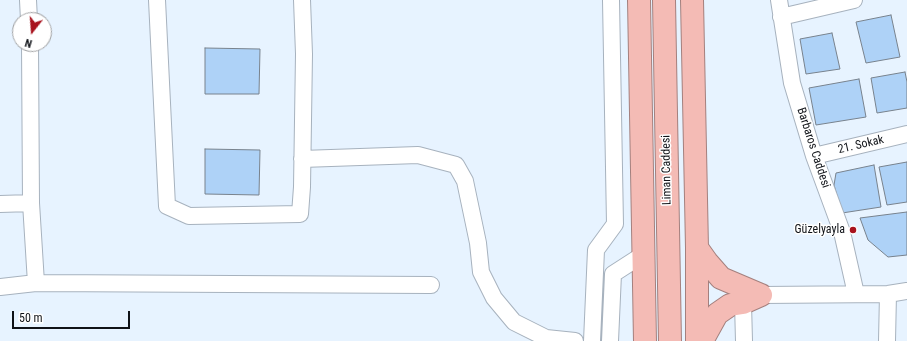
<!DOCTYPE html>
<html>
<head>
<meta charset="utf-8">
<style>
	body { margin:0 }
	#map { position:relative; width:907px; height:341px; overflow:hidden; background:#e7f3ff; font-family:"Roboto Condensed",sans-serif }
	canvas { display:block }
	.north { position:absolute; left:12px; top:12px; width:40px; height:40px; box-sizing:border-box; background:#fff; border:1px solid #9fa0a2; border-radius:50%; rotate:197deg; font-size:11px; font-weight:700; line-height:16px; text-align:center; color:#0f1217 }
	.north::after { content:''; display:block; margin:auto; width:14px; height:18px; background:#a8121d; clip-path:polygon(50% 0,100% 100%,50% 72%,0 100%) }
	.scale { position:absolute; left:12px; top:311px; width:118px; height:18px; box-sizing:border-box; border:2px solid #0f1217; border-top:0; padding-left:5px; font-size:12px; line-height:14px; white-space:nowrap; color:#0f1217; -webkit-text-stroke:3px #fff; paint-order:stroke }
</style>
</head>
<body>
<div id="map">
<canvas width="907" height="341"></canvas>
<div class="north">N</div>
<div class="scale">50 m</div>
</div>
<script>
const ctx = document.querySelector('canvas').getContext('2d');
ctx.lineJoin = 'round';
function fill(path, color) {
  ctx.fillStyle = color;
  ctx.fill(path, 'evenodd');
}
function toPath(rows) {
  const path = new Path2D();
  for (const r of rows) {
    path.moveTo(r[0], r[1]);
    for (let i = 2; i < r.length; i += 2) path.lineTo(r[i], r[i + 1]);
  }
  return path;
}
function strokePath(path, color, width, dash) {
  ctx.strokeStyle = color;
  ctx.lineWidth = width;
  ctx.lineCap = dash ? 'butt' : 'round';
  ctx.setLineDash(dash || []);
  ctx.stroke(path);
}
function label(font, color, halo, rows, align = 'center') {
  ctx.font = font + ' "Roboto Condensed",sans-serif';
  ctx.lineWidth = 3;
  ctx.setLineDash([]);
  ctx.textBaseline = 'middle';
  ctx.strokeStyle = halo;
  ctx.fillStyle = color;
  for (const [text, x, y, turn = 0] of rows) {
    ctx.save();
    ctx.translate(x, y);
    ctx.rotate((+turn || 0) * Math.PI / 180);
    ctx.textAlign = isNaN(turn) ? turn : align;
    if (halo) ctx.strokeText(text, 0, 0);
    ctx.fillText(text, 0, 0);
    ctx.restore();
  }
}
const building = toPath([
	[891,15,900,57,866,63,856,22,891,15],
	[832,33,840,69,806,74,800,39,832,33],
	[205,48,260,49,259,94,205,94,205,48],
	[905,72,907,82,907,108,877,113,871,78,905,72],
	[859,79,866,117,816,125,809,88,859,79],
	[205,149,260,150,259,195,205,194,205,149],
	[907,162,907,202,887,205,879,167,907,162],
	[874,165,881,207,842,213,834,185,836,173,874,165],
	[907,212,907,255,888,257,868,240,860,218,907,212]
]);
fill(building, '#aed2f7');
strokePath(building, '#78828d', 1);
const minor = toPath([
	[28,0,29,20],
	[157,0,167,206,189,216,300,214,302,187,304,54,302,0],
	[779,0,792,83,814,156,842,232,856,294],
	[781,17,854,0],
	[814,156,907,134],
	[302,159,418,155,456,165,465,181,478,243,481,272,494,298,514,322,546,338,575,341],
	[31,203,36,283],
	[0,204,31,203,30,44],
	[0,287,36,283,431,285],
	[761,295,888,294,907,291],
	[743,303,744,341],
	[592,341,596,250,615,224,611,0],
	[610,341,613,274,644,254],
	[887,341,888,294]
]);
const highway = toPath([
	[639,0,645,341],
	[664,0,670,341],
	[692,0,697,248,697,341],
	[697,248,707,262,721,278,761,295],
	[702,341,717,314,730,305,743,303,761,295]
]);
strokePath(minor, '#a7b2be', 18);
strokePath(highway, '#a4807e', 24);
strokePath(minor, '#fff', 16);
strokePath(highway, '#f4bbb5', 22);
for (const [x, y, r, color] of [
	[853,230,4,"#a8121d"]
]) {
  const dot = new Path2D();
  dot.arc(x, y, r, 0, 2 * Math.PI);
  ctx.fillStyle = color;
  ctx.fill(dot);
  strokePath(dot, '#fff', 1.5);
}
label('12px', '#0f1217', '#fff', [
	["21. Sokak",861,145,-13],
	["Barbaros Caddesi",813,148,72],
	["Liman Caddesi",667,170,-91]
]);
label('12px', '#0f1217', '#fff', [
	["Güzelyayla",845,230]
], 'right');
</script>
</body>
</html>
